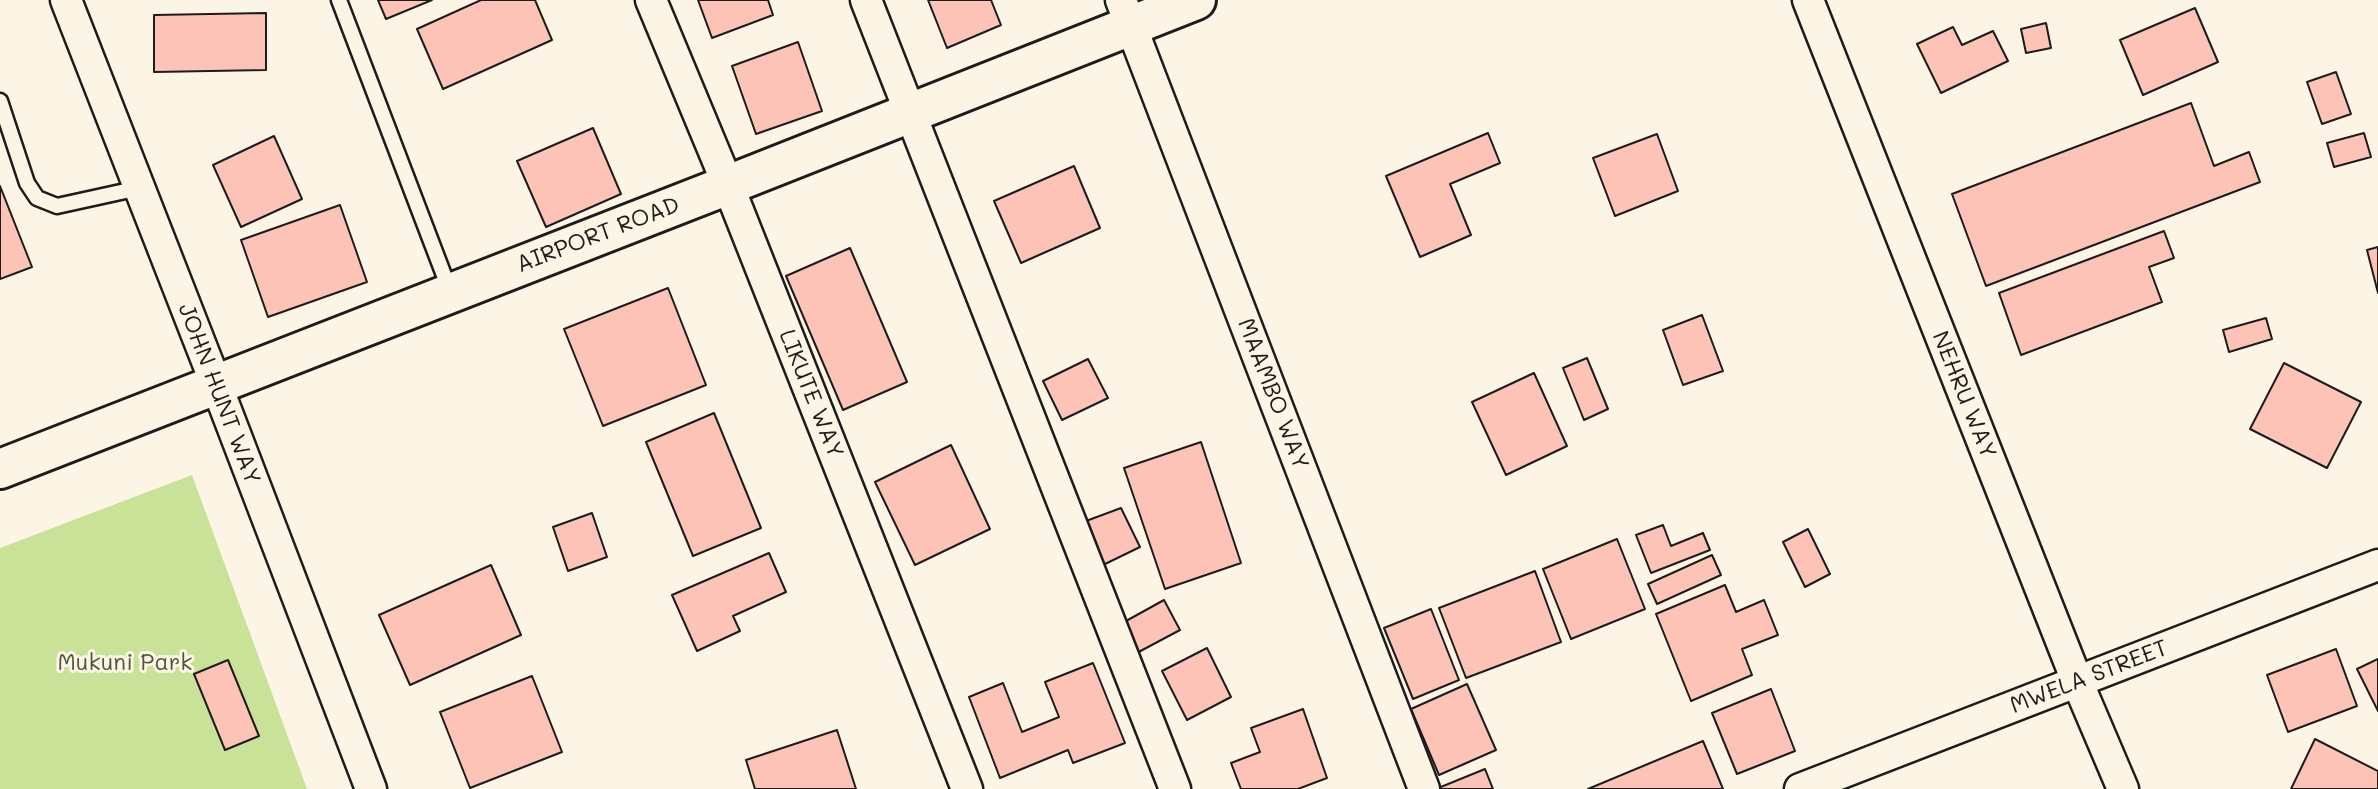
<!DOCTYPE html>
<html>
<head>
<meta charset="utf-8">
<style>
	body { margin:0 }
	canvas { display:block; background:#fcf5e5 }
</style>
</head>
<body>
<canvas width="2378" height="789"></canvas>
<script>
const ctx = document.querySelector('canvas').getContext('2d');
ctx.lineJoin = 'round';
function fill(path, color) {
  ctx.fillStyle = color;
  ctx.fill(path, 'evenodd');
}
function toPath(rows) {
  const path = new Path2D();
  for (const r of rows) {
    path.moveTo(r[0], r[1]);
    for (let i = 2; i < r.length; i += 2) path.lineTo(r[i], r[i + 1]);
  }
  return path;
}
function strokePath(path, color, width, dash) {
  ctx.strokeStyle = color;
  ctx.lineWidth = width;
  ctx.lineCap = dash ? 'butt' : 'round';
  ctx.setLineDash(dash || []);
  ctx.stroke(path);
}
function label(font, color, halo, rows, align = 'center') {
  ctx.font = font + ' Mali,sans-serif';
  ctx.lineWidth = 6;
  ctx.setLineDash([]);
  ctx.textBaseline = 'middle';
  ctx.strokeStyle = halo;
  ctx.fillStyle = color;
  for (const [text, x, y, turn = 0] of rows) {
    ctx.save();
    ctx.translate(x, y);
    ctx.rotate((+turn || 0) * Math.PI / 180);
    ctx.textAlign = isNaN(turn) ? turn : align;
    if (halo) ctx.strokeText(text, 0, 0);
    ctx.fillText(text, 0, 0);
    ctx.restore();
  }
}
fill(toPath([
	[192,475,307,789,0,789,0,548]
]), '#cae298');
const building = toPath([
	[378,0,432,0,386,19,378,0],
	[481,0,535,0,552,40,443,89,417,29,481,0],
	[698,0,768,0,773,15,712,38,698,0],
	[928,0,991,0,1001,25,947,48,928,0],
	[2195,8,2218,62,2143,95,2120,40,2195,8],
	[266,13,266,70,154,72,154,15,266,13],
	[2046,23,2051,48,2026,53,2021,29,2046,23],
	[1953,27,1962,45,1993,31,2008,61,1941,93,1917,44,1953,27],
	[798,42,822,111,756,134,732,66,798,42],
	[2336,72,2351,114,2322,124,2307,82,2336,72],
	[2191,103,2214,166,2249,152,2260,182,1986,286,1952,194,2191,103],
	[593,128,621,194,546,227,517,161,593,128],
	[1488,133,1500,163,1450,184,1471,235,1420,257,1386,176,1488,133],
	[2364,133,2371,157,2334,167,2327,143,2364,133],
	[1657,134,1678,191,1615,216,1593,158,1657,134],
	[274,136,302,199,241,227,213,165,274,136],
	[1074,166,1100,228,1021,263,994,201,1074,166],
	[0,186,32,267,0,279,0,186],
	[340,205,367,282,268,317,241,240,340,205],
	[2164,231,2174,258,2149,267,2162,302,2021,355,1999,293,2164,231],
	[2378,247,2378,293,2367,250,2378,247],
	[850,248,907,382,843,410,786,276,850,248],
	[668,288,706,385,603,426,564,329,668,288],
	[1702,315,1723,371,1683,385,1663,330,1702,315],
	[2266,318,2272,339,2229,352,2223,330,2266,318],
	[1587,358,1608,409,1584,420,1563,368,1587,358],
	[1088,359,1108,398,1062,420,1043,381,1088,359],
	[2284,363,2361,402,2327,468,2250,429,2284,363],
	[1534,373,1567,446,1506,475,1472,402,1534,373],
	[714,413,761,528,693,556,646,442,714,413],
	[1201,442,1241,563,1165,589,1124,468,1201,442],
	[951,445,990,529,915,565,875,482,951,445],
	[1121,508,1140,547,1103,565,1086,521,1121,508],
	[592,513,607,557,568,571,553,527,592,513],
	[1663,525,1671,546,1703,533,1710,550,1651,573,1636,535,1663,525],
	[1808,529,1830,574,1805,587,1783,542,1808,529],
	[1617,539,1645,609,1571,639,1543,569,1617,539],
	[769,553,786,592,733,616,740,631,697,651,672,595,769,553],
	[1712,555,1721,575,1657,604,1648,584,1712,555],
	[491,565,521,635,410,685,379,615,491,565],
	[1535,571,1561,642,1466,678,1439,608,1535,571],
	[1725,585,1736,612,1764,600,1778,635,1742,649,1752,675,1691,701,1656,614,1725,585],
	[1164,600,1180,630,1133,655,1117,626,1164,600],
	[1431,609,1459,680,1413,699,1384,628,1431,609],
	[1207,648,1231,697,1187,720,1162,671,1207,648],
	[2336,649,2357,706,2288,732,2267,675,2336,649],
	[2378,659,2378,711,2357,669,2378,659],
	[228,660,259,736,225,750,194,674,228,660],
	[1093,663,1125,743,1073,763,1068,750,1000,778,969,697,1003,683,1022,732,1059,717,1045,682,1093,663],
	[532,676,562,752,470,788,440,712,532,676],
	[1467,684,1496,750,1439,775,1411,709,1467,684],
	[1771,689,1795,751,1737,774,1712,713,1771,689],
	[1303,709,1327,778,1298,789,1241,789,1231,763,1260,752,1251,728,1303,709],
	[837,730,856,789,755,789,746,760,837,730],
	[2315,739,2378,771,2378,789,2291,789,2315,739],
	[1703,741,1723,789,1588,789,1703,741],
	[1485,769,1493,789,1436,789,1485,769]
]);
fill(building, '#fdc3b7');
strokePath(building, '#1c1c1c', 2);
const lane = toPath([
	[339,0,450,291],
	[0,101,27,183,37,198,57,206,139,188]
]);
const street = toPath([
	[66,0,216,384,371,789],
	[651,0,728,185,967,789],
	[866,0,1175,789],
	[1121,0,1424,789],
	[1808,0,2077,681,2123,789],
	[1800,789,2378,565]
]);
const secondary = toPath([
	[0,469,728,185,1196,0]
]);
strokePath(lane, '#1c1c1c', 19);
strokePath(street, '#1c1c1c', 35);
strokePath(secondary, '#1c1c1c', 44);
strokePath(lane, '#fcf5e5', 14);
strokePath(street, '#fcf5e5', 30);
strokePath(secondary, '#fcf5e5', 38);
label('23px', '#1c1c1c', '#fcf5e5', [
	["AIRPORT ROAD",598,235,-21],
	["JOHN HUNT WAY",219,394,69],
	["LIKUTE WAY",811,394,68],
	["MAAMBO WAY",1273,394,69],
	["NEHRU WAY",1964,395,68],
	["MWELA STREET",2089,677,-21]
]);
label('23px', '#505741', '#fcf5e5', [
	["Mukuni Park",125,663]
]);
</script>
</body>
</html>
